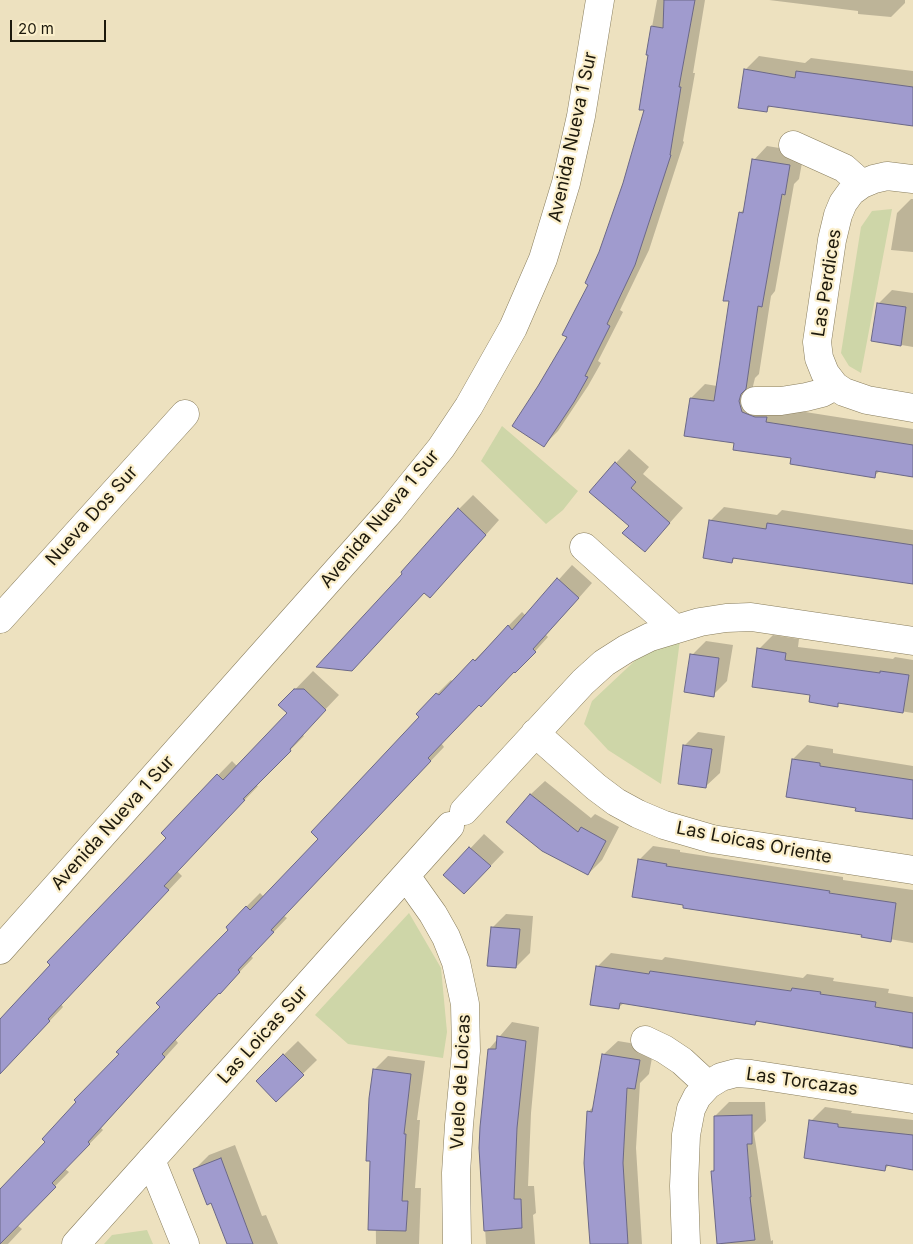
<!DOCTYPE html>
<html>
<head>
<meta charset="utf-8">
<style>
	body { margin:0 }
	#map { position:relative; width:913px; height:1244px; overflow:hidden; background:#ede1bf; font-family:Inter,sans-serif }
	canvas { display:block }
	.scale { position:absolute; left:10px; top:20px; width:96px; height:22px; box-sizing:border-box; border:2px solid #1d190c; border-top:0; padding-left:6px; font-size:15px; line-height:18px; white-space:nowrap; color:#1d190c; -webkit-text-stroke:4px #fbefcb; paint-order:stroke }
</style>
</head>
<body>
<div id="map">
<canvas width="913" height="1244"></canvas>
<div class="scale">20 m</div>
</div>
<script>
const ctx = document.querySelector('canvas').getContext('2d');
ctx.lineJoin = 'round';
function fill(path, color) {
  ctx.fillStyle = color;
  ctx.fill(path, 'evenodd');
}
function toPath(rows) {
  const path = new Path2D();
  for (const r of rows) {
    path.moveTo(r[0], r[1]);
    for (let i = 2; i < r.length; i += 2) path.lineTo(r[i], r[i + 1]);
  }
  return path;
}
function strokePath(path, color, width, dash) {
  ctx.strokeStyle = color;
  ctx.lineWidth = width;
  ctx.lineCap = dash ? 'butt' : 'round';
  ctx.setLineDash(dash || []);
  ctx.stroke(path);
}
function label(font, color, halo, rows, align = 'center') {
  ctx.font = font + ' Inter,sans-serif';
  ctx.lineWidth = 4.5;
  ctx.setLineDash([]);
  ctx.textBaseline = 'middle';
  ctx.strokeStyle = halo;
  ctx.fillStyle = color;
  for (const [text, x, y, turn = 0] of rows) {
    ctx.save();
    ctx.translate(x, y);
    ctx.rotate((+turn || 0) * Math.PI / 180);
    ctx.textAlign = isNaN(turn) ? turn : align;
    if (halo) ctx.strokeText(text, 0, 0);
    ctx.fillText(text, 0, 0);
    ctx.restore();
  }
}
fill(toPath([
	[892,209,861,373,849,366,841,353,861,227,872,211],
	[502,426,578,491,563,510,546,524,481,461],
	[680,640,661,784,608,750,584,724,592,701,641,655],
	[409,913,441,968,447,1032,443,1058,348,1044,315,1015],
	[147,1230,153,1244,104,1244,112,1235]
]), '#ced6a8');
fill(toPath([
	[657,0,705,0,693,73,695,73,683,141,684,142,649,250,620,310,623,312,598,361,601,363,588,386,558,431,544,445,569,337,590,284,624,184,646,109,650,54,647,54],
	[769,0,905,0,905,3,891,17,858,14,858,11],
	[759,56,805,63,811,58,913,71,913,125,772,105,766,110,745,70],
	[767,146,804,152,799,179,794,184,775,291,771,296,759,374,755,378,753,386,756,398,780,408,913,429,913,476,880,471,874,476,735,442,691,398,705,384,717,386,730,300,740,213,746,207,754,160],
	[911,199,913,199,913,252,891,250,897,213],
	[892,290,913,293,913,347,873,340,878,304],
	[629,449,649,467,643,474,683,508,658,536,616,463],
	[473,495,499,520,444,582,425,592,404,574,459,509],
	[724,507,777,515,782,510,913,530,913,584,736,557,732,561,710,521],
	[572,565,592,583,546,635,548,637,529,658,479,704,441,743,444,747,284,916,287,918,251,956,253,958,175,1039,178,1043,101,1128,103,1130,65,1169,69,1172,17,1225,22,1229,8,1244,0,1244,0,1199,46,1142,121,1054,230,930,246,907,260,893,264,897,320,839,421,717,437,694,451,680,453,682,522,612,526,616],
	[773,635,799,639,798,647,893,659,895,657,913,660,913,713,840,702,837,705,812,694,759,649],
	[706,641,733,645,727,681,713,695,692,655],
	[313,671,339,695,302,734,304,736,256,785,258,786,177,871,182,876,61,1004,63,1007,0,1073,0,1020,167,838,162,833,232,761,237,766,289,713,280,705],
	[698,732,725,736,720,773,706,786,684,746],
	[807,745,833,749,833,753,913,766,913,818,857,806,793,759],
	[545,781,591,818,595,814,619,827,602,860,588,874,508,822,531,794],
	[484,834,504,852,478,879,445,875],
	[653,846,680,850,680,852,843,877,843,880,913,890,913,943,684,904,639,860],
	[506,914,533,916,530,953,516,967,492,928],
	[611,953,662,960,665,957,803,978,807,974,834,978,833,981,889,989,888,993,913,997,913,1049,899,1047,899,1044,759,1020,755,1024,624,1003,619,1007,597,967],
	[512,1022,539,1027,531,1113,528,1186,534,1186,536,1213,533,1215,535,1244,486,1244,480,1148,489,1049],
	[298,1041,317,1060,276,1100,257,1081],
	[618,1041,654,1047,649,1074,640,1083,636,1148,642,1244,591,1244,588,1112,595,1105,604,1054],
	[388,1056,425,1061,417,1120,420,1120,415,1188,421,1188,419,1244,376,1244,374,1070],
	[729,1102,765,1102,766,1121,754,1133,771,1241,773,1240,773,1244,719,1244,715,1221,712,1172,715,1168,715,1116],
	[825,1107,852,1111,851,1113,913,1120,913,1168,889,1165,885,1169,811,1121],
	[235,1145,262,1216,266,1215,278,1244,228,1244,212,1202,195,1169,209,1155]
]), '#0003');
const building = toPath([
	[664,0,695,0,679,87,681,87,670,155,671,155,635,265,607,324,610,326,585,376,588,377,574,402,544,447,512,426,538,386,567,337,562,335,588,285,585,283,599,252,623,183,644,110,639,110,648,55,646,55,651,26,663,28,664,0],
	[744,69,795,78,796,71,913,87,913,126,768,106,767,112,738,108,744,69],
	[752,159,790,165,785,195,782,194,762,307,758,306,746,389,741,394,739,401,742,412,755,417,767,417,766,422,913,445,913,477,876,471,875,478,790,464,791,458,733,450,734,443,684,436,690,398,714,401,729,301,723,301,739,212,743,213,752,159],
	[877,303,906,307,901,346,871,341,877,303],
	[615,462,636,482,631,488,670,523,645,552,622,533,629,526,589,492,615,462],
	[458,508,486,535,430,598,424,593,352,671,316,667,402,574,401,572,458,508],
	[709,520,766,529,767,523,913,545,913,584,733,558,732,563,703,558,709,520],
	[557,578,579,598,533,649,536,652,515,673,514,672,481,707,479,705,428,758,431,761,271,930,274,932,238,970,240,972,220,994,219,993,162,1054,165,1057,88,1142,90,1144,52,1183,56,1187,0,1244,0,1189,45,1142,42,1139,76,1102,74,1100,119,1054,116,1052,160,1007,156,1003,228,930,226,927,246,906,250,910,318,839,311,832,419,717,416,714,436,693,439,695,473,659,475,661,508,625,512,630,557,578],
	[757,648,786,653,785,660,880,673,880,671,909,675,903,713,838,703,838,707,809,702,810,695,752,687,757,648],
	[690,654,719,658,714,697,684,692,690,654],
	[294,689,304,689,326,710,290,749,291,751,243,799,245,800,164,886,169,890,48,1019,50,1021,0,1074,0,1019,50,965,47,962,166,838,161,833,217,774,223,780,287,713,278,705,294,689],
	[683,745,712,749,706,788,678,784,683,745],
	[792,759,820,763,820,766,913,780,913,819,855,811,856,808,786,797,792,759],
	[530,794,578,832,581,827,606,841,588,875,542,851,506,822,530,794],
	[469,847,491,866,464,894,443,875,469,847],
	[638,859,667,864,666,866,830,891,829,893,896,903,891,942,861,937,862,935,683,908,683,905,632,897,638,859],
	[491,927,520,929,516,968,487,966,491,927],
	[596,966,649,974,650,971,791,991,792,988,821,992,820,994,876,1002,875,1007,913,1013,913,1048,756,1021,755,1025,620,1003,619,1009,590,1005,596,966],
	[497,1036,526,1041,517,1128,514,1199,521,1199,522,1228,484,1231,479,1148,480,1127,488,1049,496,1049,497,1036],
	[283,1054,304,1075,276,1102,256,1081,283,1054],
	[602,1054,640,1060,635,1089,627,1088,623,1163,628,1244,590,1244,584,1163,587,1111,592,1112,602,1054],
	[373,1069,411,1074,404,1134,406,1134,402,1201,408,1201,406,1231,368,1230,370,1161,366,1161,369,1098,373,1069],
	[752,1115,752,1144,747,1144,751,1197,750,1197,755,1240,717,1244,711,1171,714,1171,714,1116,752,1115],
	[809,1120,838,1124,838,1127,913,1135,913,1170,886,1165,885,1171,804,1158,809,1120],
	[221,1158,253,1244,227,1244,211,1203,207,1205,193,1169,221,1158]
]);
fill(building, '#a09bce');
strokePath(building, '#6b6887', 1);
const minor = toPath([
	[793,145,844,168,862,184],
	[913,179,887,176,874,179,862,184,851,192,843,203,838,215,832,240,817,342,819,358,825,373,835,386,844,392,867,400,913,408],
	[755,401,781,401,806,397,822,393,835,386],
	[584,547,675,629],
	[0,619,185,414],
	[535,733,596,787,616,802,638,814,664,825,712,839,913,870],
	[464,811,583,682,604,663,626,649,650,637,700,622,726,618,751,617,913,641],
	[406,876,433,914,446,937,456,962,465,1004,466,1051,459,1125,456,1173,457,1244],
	[0,950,390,511,441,448,469,406,513,328,543,259,566,183,581,116,600,0],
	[645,1040,664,1049,682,1061,708,1085],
	[151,1160,185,1244],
	[76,1244,450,826],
	[686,1244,684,1186,686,1135,691,1109,697,1097,708,1085,721,1077,736,1073,751,1074,913,1099]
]);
strokePath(minor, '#887d5d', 29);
strokePath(minor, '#fff', 28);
label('18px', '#1d190c', '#fbefcb', [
	["Avenida Nueva 1 Sur",573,137,-78],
	["Las Perdices",827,283,-81],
	["Nueva Dos Sur",92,516,-48],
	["Avenida Nueva 1 Sur",380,519,-50],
	["Avenida Nueva 1 Sur",113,823,-48],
	["Las Loicas Oriente",754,843,11],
	["Las Loicas Sur",263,1035,-48],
	["Vuelo de Loicas",461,1082,-87],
	["Las Torcazas",802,1082,8]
]);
</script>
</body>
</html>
